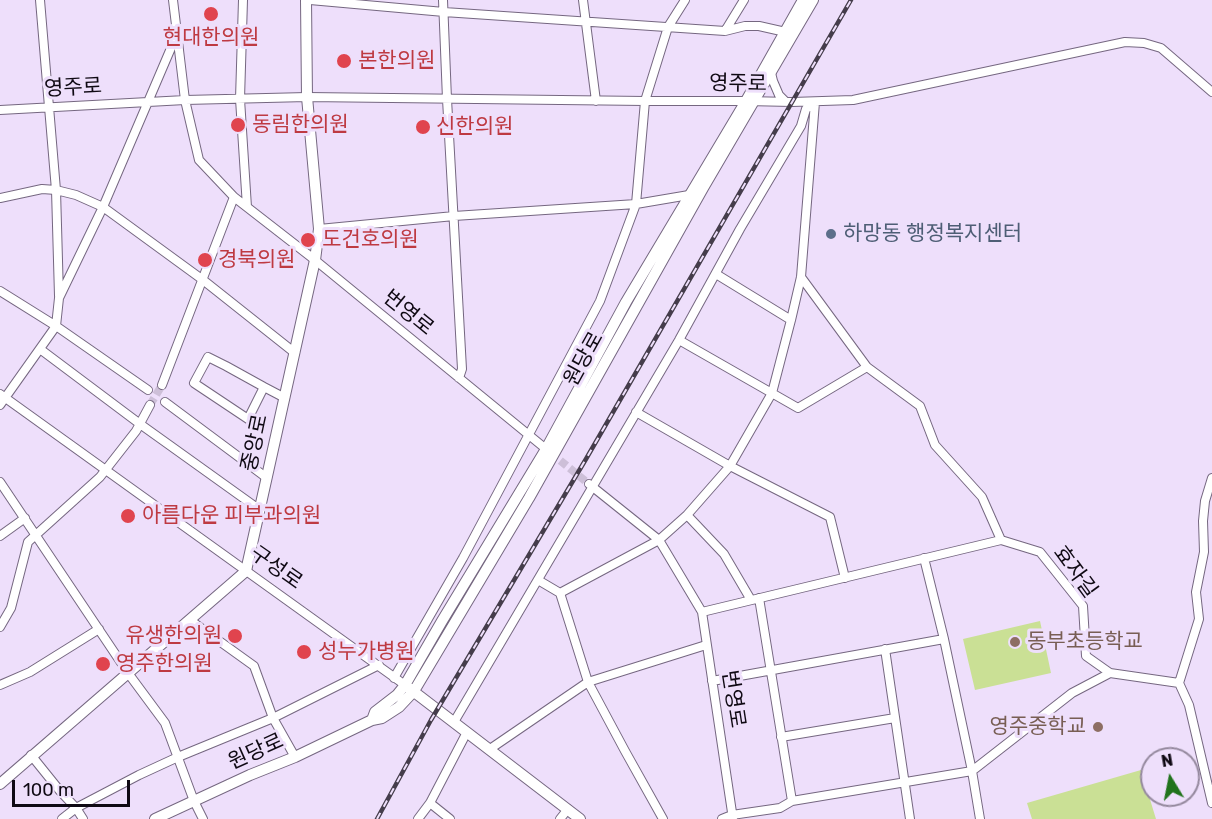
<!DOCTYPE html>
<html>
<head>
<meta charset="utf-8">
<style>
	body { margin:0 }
	#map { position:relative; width:1212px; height:819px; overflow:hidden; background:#eedffb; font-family:Rubik,sans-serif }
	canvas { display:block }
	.north { position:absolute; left:1140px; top:747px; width:60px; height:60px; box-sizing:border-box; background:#eedffb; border:2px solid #95899e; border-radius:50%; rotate:350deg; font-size:16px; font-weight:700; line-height:24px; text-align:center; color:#0f0913 }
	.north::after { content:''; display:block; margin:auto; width:21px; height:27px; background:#21731c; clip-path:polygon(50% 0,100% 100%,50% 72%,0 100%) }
	.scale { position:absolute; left:12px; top:780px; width:118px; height:27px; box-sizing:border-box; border:3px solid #0f0913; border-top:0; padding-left:8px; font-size:18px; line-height:21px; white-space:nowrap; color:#0f0913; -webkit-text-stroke:4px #eedffb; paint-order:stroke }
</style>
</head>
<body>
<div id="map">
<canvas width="1212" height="819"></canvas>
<div class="north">N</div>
<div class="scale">100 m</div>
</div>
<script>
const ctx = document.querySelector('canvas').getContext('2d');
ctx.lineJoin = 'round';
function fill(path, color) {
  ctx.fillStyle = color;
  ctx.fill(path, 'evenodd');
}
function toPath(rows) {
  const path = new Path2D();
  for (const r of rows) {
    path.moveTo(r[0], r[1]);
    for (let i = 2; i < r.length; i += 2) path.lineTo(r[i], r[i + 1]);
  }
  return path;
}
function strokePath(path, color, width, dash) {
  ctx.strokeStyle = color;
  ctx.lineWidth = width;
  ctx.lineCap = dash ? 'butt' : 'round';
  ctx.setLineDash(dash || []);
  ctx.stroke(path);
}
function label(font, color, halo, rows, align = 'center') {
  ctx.font = font + ' Rubik,"Noto Sans KR",sans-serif';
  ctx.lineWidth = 6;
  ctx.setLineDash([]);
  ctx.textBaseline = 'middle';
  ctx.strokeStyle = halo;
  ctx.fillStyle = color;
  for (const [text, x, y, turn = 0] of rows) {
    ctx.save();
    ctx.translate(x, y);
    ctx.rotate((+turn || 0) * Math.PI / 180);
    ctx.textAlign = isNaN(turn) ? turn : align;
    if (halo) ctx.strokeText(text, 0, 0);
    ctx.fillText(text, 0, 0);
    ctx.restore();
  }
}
fill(toPath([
	[1040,621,1051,673,975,690,963,639],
	[1141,770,1156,819,1032,819,1027,803]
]), '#cae095');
strokePath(toPath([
	[150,405,162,385],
	[551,453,589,484]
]), '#cdbfd8', 8, [8, 4]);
const minor = toPath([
	[40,0,56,190,59,296],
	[173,0,185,100,199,160,234,197,315,260,546,449],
	[243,0,240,99,247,207],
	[310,0,444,12,725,31,745,26,759,26,790,33],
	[443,0,447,99,462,369,459,378],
	[583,0,596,101],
	[725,31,744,0],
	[771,73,773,81,779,95,786,102],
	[0,110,185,100,307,97,645,101,746,101,792,102,853,100,1125,42,1144,43,1161,48,1212,92],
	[0,198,42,189,56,190,76,195,103,207,203,280,295,353],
	[319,229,454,216,636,204,689,195],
	[716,274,791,320],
	[801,277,867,367,920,406,935,445,982,497,1001,540,1040,552,1083,606,1086,656,1110,673,1179,683,1189,705,1212,803],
	[0,291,56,326,148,390],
	[679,340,798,408,867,367],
	[40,349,140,424,260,510],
	[162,385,234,197],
	[264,387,248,419,194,383,208,357,226,366,264,387,285,398],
	[0,394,405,685],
	[165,402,267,478],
	[0,405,56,326,59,298,103,207,177,34],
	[636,412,730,466,830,517,845,578],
	[0,482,128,673,165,723,194,801,203,819],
	[589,484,659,540,702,612,733,819],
	[687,515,724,554,751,600],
	[0,536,25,518],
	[924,558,944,639,972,771,980,819],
	[538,580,560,593,588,682,625,751,663,819],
	[560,593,659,540,687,515,730,466,772,393,791,320,801,277,815,102],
	[759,598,792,801],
	[702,612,1001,540],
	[190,620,254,666,273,718,295,757],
	[0,627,11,608,28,542,100,477,136,431,150,405],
	[885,649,910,819],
	[394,678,463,558,600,301,636,204,645,101,668,27,685,0],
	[712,681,944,639],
	[1179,683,1199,619,1196,592,1204,552,1203,521,1205,501,1212,478],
	[0,685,30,672,99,629],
	[454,722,679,340,740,229,801,126,806,109,815,102],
	[781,737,895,718],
	[490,749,588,682,706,645],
	[31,755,60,791,76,808,83,819],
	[430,803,450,819],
	[62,819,76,808,139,775,178,757,273,718,379,665],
	[418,819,430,803,467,732],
	[560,819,568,809],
	[722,819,732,815,780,808,792,801,972,771,1072,693,1110,673]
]);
const major = toPath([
	[409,688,580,819],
	[372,720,375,712,397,695,405,685,442,621,546,449,626,302,746,101,803,0],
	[0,784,246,571,315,260,319,229,307,97,306,0],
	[155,819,250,775,295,757,372,720,382,718,399,707,414,691,529,498,703,188,813,0]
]);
strokePath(minor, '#756780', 10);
strokePath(major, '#756780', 12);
strokePath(minor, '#fff', 8);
strokePath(major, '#fff', 10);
const rail = toPath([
	[377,819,431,720,586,459,851,0]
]);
strokePath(rail, '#453d4b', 4.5);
strokePath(rail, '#eedffb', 2, [7]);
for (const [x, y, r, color] of [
	[211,14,8,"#e0444e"],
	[344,61,8,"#e0444e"],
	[238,125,8,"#e0444e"],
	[423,127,8,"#e0444e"],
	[831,234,6,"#5c6f8a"],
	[308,240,8,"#e0444e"],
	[205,260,8,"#e0444e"],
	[128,516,8,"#e0444e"],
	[235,636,8,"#e0444e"],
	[1015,642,6,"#8d6e63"],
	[304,652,8,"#e0444e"],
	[103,664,8,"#e0444e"],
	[1098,727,6,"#8d6e63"]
]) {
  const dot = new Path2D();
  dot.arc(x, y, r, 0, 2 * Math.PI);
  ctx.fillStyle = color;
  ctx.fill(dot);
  strokePath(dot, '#eedffb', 2);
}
label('21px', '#be3a42', '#eedffb', [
	["현대한의원",211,38,"center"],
	["본한의원",358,61],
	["동림한의원",252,125],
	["신한의원",436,127],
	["도건호의원",322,240],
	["경북의원",218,260],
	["아름다운 피부과의원",142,516],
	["유생한의원",222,636,"right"],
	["성누가병원",318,652],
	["영주한의원",116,664]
], 'left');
label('21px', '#0f0913', '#eedffb', [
	["영주로",738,84,1],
	["영주로",73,88,-3],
	["번영로",408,313,39],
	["원당로",584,359,-61],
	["중앙로",255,443,-78],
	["구성로",276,568,35],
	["효자길",1075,572,54],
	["번영로",733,699,81],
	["원당로",256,752,-24]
]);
label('21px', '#4e5e75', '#eedffb', [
	["하망동 행정복지센터",843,234]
], 'left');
label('21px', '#785e54', '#eedffb', [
	["동부초등학교",1027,642],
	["영주중학교",1086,727,"right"]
], 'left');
</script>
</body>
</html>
